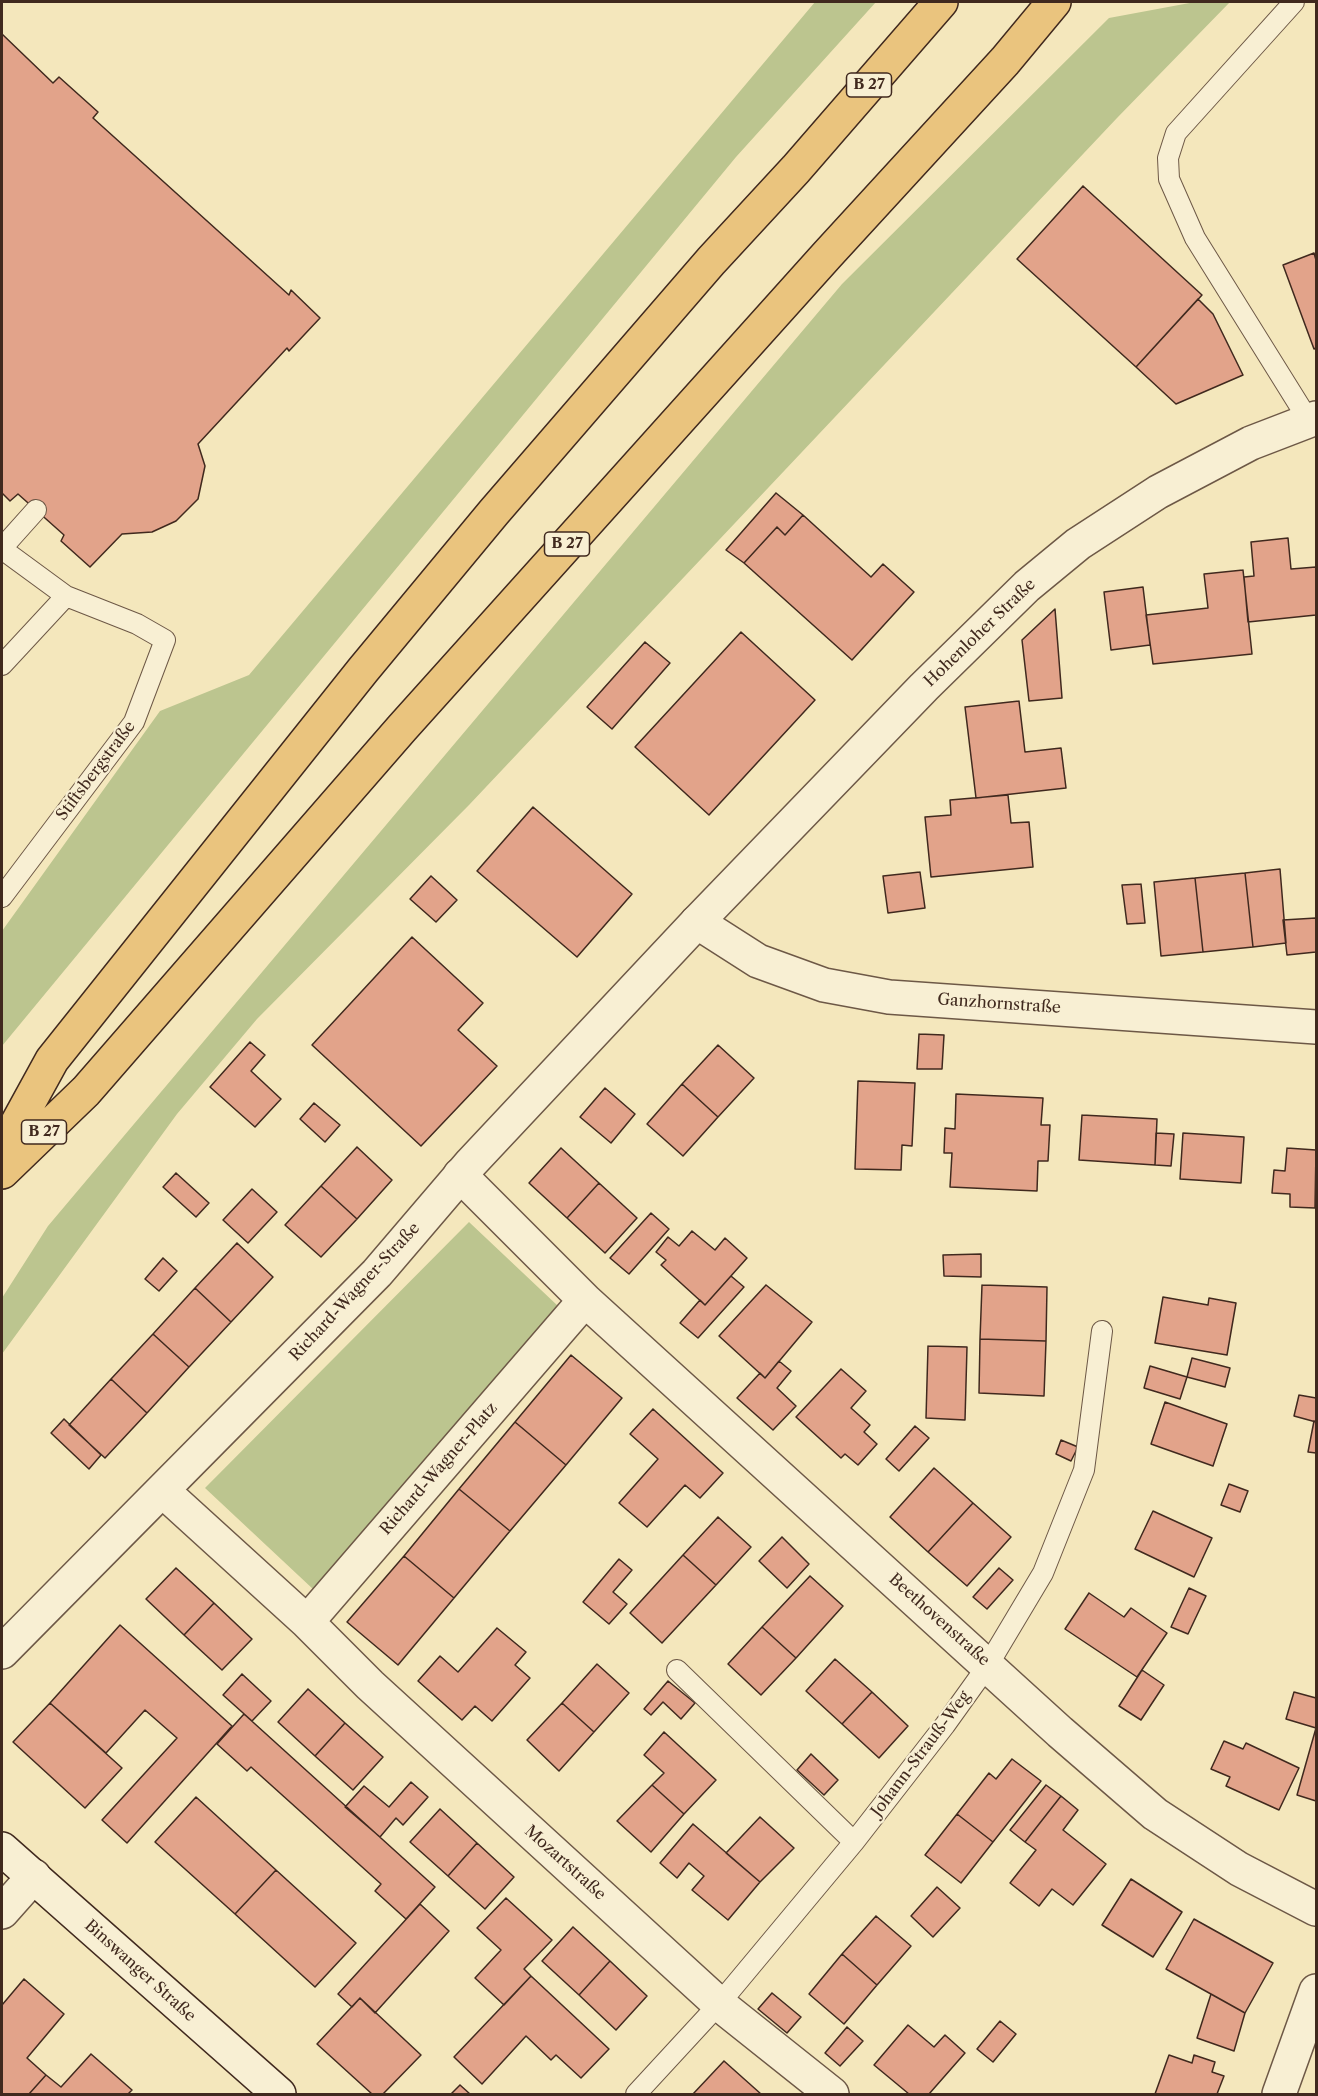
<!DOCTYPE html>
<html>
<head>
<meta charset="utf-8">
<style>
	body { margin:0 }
	#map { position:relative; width:1318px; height:2096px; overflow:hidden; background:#f4e7bc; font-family:"Libre Caslon Text",serif }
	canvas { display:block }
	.frame { position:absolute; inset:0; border:3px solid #40291e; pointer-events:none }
</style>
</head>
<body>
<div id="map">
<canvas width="1318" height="2096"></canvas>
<div class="frame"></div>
</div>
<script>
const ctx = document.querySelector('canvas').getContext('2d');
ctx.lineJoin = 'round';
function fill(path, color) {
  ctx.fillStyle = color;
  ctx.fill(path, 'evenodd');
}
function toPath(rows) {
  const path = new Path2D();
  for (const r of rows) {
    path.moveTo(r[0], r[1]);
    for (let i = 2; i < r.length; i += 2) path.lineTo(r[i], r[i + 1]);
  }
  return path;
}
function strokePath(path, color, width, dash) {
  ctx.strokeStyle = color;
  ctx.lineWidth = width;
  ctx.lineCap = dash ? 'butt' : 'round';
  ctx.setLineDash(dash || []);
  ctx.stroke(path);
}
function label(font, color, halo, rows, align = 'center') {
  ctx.font = font + ' "Libre Caslon Text",serif';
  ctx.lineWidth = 4.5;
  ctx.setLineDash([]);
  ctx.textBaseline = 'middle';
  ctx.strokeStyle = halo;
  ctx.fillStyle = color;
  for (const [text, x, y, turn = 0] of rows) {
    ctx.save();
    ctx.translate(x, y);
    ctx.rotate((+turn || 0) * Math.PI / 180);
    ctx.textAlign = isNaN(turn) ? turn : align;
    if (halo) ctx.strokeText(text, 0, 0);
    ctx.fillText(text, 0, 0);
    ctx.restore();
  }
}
fill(toPath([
	[815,2,876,2,736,157,2,1046,2,931,160,711,249,675],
	[1195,2,1230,2,1117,118,469,805,257,1019,177,1114,2,1354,2,1298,48,1226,842,284,1109,18],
	[469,1222,558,1306,314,1590,205,1488]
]), '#bcc58f');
const building = toPath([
	[2,34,53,83,59,77,98,112,93,118,289,295,291,290,320,318,289,351,287,348,198,444,205,466,198,499,176,521,152,532,122,534,90,567,61,541,64,535,18,494,10,501,2,493,2,34],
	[1083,186,1202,295,1136,367,1017,259,1083,186],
	[1314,253,1316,260,1316,348,1314,349,1283,265,1314,253],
	[1198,299,1213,314,1243,375,1176,404,1136,367,1198,299],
	[776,493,803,515,785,535,777,527,744,563,726,550,776,493],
	[803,515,871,577,883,564,914,592,852,660,744,563,777,527,785,535,803,515],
	[1288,538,1291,569,1316,567,1316,615,1248,622,1244,577,1254,576,1251,542,1288,538],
	[1243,570,1252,654,1153,664,1146,615,1208,608,1204,574,1243,570],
	[1143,587,1150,645,1111,650,1104,592,1143,587],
	[1055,609,1062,698,1029,701,1022,640,1055,609],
	[741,632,815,700,709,815,635,747,741,632],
	[645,642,670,663,612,729,587,707,645,642],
	[1019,701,1025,752,1061,748,1066,788,976,798,965,707,1019,701],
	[1008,795,1011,823,1029,822,1033,867,931,877,925,817,951,815,950,800,1008,795],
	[533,807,632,894,577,957,477,871,533,807],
	[1280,869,1286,943,1253,947,1245,873,1280,869],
	[920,872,925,908,888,913,883,876,920,872],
	[1245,873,1253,947,1203,952,1195,878,1245,873],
	[431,876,457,900,436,922,410,899,431,876],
	[1195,878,1203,952,1161,956,1154,882,1195,878],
	[1141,884,1145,923,1127,924,1122,885,1141,884],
	[1316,918,1316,952,1287,955,1283,920,1316,918],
	[412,937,483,1003,458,1030,497,1066,421,1146,312,1045,412,937],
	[919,1034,944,1035,942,1069,917,1069,919,1034],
	[250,1042,265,1055,251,1071,281,1099,255,1127,210,1087,250,1042],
	[718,1045,754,1078,718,1117,682,1084,718,1045],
	[858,1081,915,1083,912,1146,902,1145,901,1170,855,1169,858,1081],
	[682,1084,718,1117,683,1156,647,1124,682,1084],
	[605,1088,635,1114,611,1143,580,1117,605,1088],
	[956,1094,1043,1098,1041,1125,1050,1125,1048,1161,1038,1161,1037,1191,950,1187,952,1153,944,1153,945,1128,955,1129,956,1094],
	[314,1103,340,1125,325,1142,300,1119,314,1103],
	[1082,1115,1157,1119,1155,1165,1079,1160,1082,1115],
	[1156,1133,1174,1134,1171,1166,1155,1165,1156,1133],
	[1183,1133,1244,1137,1241,1183,1180,1179,1183,1133],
	[357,1147,392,1180,357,1219,321,1186,357,1147],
	[561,1148,599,1183,567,1218,529,1183,561,1148],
	[1287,1148,1316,1150,1315,1208,1290,1207,1290,1194,1272,1193,1274,1170,1285,1171,1287,1148],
	[176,1173,209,1203,196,1217,163,1187,176,1173],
	[599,1183,637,1218,605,1253,567,1218,599,1183],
	[321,1186,357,1219,321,1257,285,1225,321,1186],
	[252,1189,277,1212,248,1243,223,1220,252,1189],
	[651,1213,669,1229,629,1274,610,1258,651,1213],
	[692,1231,715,1250,725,1238,747,1258,705,1305,661,1265,666,1260,656,1252,668,1237,679,1246,692,1231],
	[237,1243,273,1277,231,1322,195,1288,237,1243],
	[981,1254,981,1277,944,1276,943,1255,981,1254],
	[163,1258,177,1271,159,1291,145,1279,163,1258],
	[731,1276,744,1287,698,1338,680,1323,700,1300,705,1305,731,1276],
	[766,1285,812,1322,765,1378,719,1336,766,1285],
	[982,1285,1047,1287,1046,1341,980,1339,982,1285],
	[195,1288,231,1322,189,1367,153,1334,195,1288],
	[1163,1297,1208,1305,1209,1298,1236,1303,1227,1355,1155,1343,1163,1297],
	[153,1334,189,1367,147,1413,111,1379,153,1334],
	[980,1339,1046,1341,1044,1396,979,1393,980,1339],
	[928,1346,967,1347,965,1420,926,1418,928,1346],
	[571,1355,622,1398,566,1465,515,1422,571,1355],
	[1192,1358,1230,1368,1225,1387,1187,1377,1192,1358],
	[779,1361,791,1371,777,1388,796,1406,773,1430,737,1398,760,1373,765,1378,779,1361],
	[1150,1366,1187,1377,1180,1399,1144,1388,1150,1366],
	[841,1369,866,1391,851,1408,870,1425,864,1432,877,1444,858,1465,845,1454,841,1458,796,1417,841,1369],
	[111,1379,147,1413,105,1458,69,1425,111,1379],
	[1299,1395,1316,1398,1316,1422,1294,1416,1299,1395],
	[1165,1402,1227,1424,1213,1466,1151,1444,1165,1402],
	[653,1409,723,1473,700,1498,685,1485,647,1527,619,1503,658,1459,630,1434,653,1409],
	[64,1419,101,1455,89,1469,51,1433,64,1419],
	[1314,1421,1316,1422,1316,1453,1308,1452,1314,1421],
	[515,1422,566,1465,510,1531,459,1489,515,1422],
	[915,1426,929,1438,899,1471,886,1459,915,1426],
	[1061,1440,1078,1447,1071,1461,1056,1454,1061,1440],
	[934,1468,973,1503,928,1552,890,1517,934,1468],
	[1229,1484,1248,1491,1240,1512,1221,1505,1229,1484],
	[459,1489,510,1531,454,1598,404,1556,459,1489],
	[973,1503,1011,1537,967,1586,928,1552,973,1503],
	[1153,1511,1212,1538,1194,1577,1135,1549,1153,1511],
	[718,1517,751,1547,716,1585,683,1555,718,1517],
	[782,1537,809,1564,787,1588,759,1561,782,1537],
	[683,1555,716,1585,662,1643,630,1613,683,1555],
	[404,1556,454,1598,398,1665,347,1622,404,1556],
	[619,1559,632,1570,613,1592,627,1604,609,1624,583,1602,619,1559],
	[176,1568,214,1603,184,1635,146,1599,176,1568],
	[999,1568,1013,1580,987,1609,973,1597,999,1568],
	[810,1576,843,1606,796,1658,762,1627,810,1576],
	[1189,1588,1206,1596,1188,1634,1171,1627,1189,1588],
	[1089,1593,1124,1617,1131,1608,1167,1633,1137,1677,1065,1629,1089,1593],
	[214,1603,252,1639,222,1670,184,1635,214,1603],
	[120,1625,232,1726,127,1843,102,1820,177,1738,145,1710,106,1753,50,1703,120,1625],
	[762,1627,796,1658,761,1695,728,1664,762,1627],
	[497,1628,526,1652,515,1665,530,1678,492,1721,475,1706,462,1720,418,1681,440,1656,458,1672,497,1628],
	[835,1659,872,1692,842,1724,806,1691,835,1659],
	[597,1664,629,1693,594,1732,562,1703,597,1664],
	[1142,1670,1164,1685,1141,1720,1119,1706,1142,1670],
	[242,1674,271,1701,252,1721,223,1695,242,1674],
	[668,1681,695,1703,681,1719,663,1702,651,1715,644,1709,668,1681],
	[308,1689,345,1723,315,1756,278,1722,308,1689],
	[872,1692,908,1726,879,1758,842,1724,872,1692],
	[1294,1692,1316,1698,1316,1728,1286,1719,1294,1692],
	[50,1703,122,1768,85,1808,13,1742,50,1703],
	[562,1703,594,1732,559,1771,527,1740,562,1703],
	[244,1714,435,1887,406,1919,375,1891,381,1884,251,1767,247,1771,217,1744,244,1714],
	[345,1723,383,1757,353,1790,315,1756,345,1723],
	[1316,1728,1316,1801,1297,1795,1316,1728],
	[664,1732,716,1780,684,1814,652,1785,664,1773,644,1755,664,1732],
	[1224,1741,1243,1749,1246,1743,1299,1768,1279,1810,1226,1786,1230,1777,1211,1769,1224,1741],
	[811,1754,838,1780,824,1795,797,1770,811,1754],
	[1012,1759,1041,1781,993,1842,957,1814,989,1773,996,1779,1012,1759],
	[411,1782,428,1797,403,1825,396,1818,380,1837,345,1807,364,1786,389,1807,411,1782],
	[652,1785,684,1814,651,1852,617,1821,652,1785],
	[1046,1785,1061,1796,1025,1842,1010,1830,1046,1785],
	[1061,1796,1078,1810,1063,1830,1106,1864,1073,1905,1052,1889,1039,1906,1010,1883,1036,1850,1025,1842,1061,1796],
	[196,1797,276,1870,235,1914,155,1842,196,1797],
	[440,1809,477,1843,448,1876,410,1842,440,1809],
	[957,1814,993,1842,961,1883,925,1855,957,1814],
	[760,1817,794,1848,760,1882,726,1853,760,1817],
	[693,1824,760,1882,728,1920,692,1890,704,1876,689,1863,677,1878,660,1863,693,1824],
	[477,1843,514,1877,485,1909,448,1876,477,1843],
	[276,1870,356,1943,315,1987,235,1914,276,1870],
	[1131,1879,1182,1912,1153,1957,1102,1925,1131,1879],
	[937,1887,960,1908,933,1937,911,1916,937,1887],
	[506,1898,552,1940,524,1969,531,1976,504,2005,475,1978,501,1950,477,1928,506,1898],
	[420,1904,449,1931,375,2013,360,1998,352,2007,338,1994,420,1904],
	[876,1916,911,1946,877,1985,842,1954,876,1916],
	[1194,1919,1273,1963,1245,2013,1166,1969,1194,1919],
	[573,1927,610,1961,579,1995,542,1961,573,1927],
	[842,1954,877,1985,844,2024,809,1994,842,1954],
	[610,1961,647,1996,616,2030,579,1995,610,1961],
	[531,1976,609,2049,581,2078,556,2055,551,2060,526,2036,482,2084,454,2057,531,1976],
	[24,1979,64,2014,27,2058,46,2075,29,2094,2,2094,2,2005,24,1979],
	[772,1993,801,2017,787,2033,758,2009,772,1993],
	[1211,1994,1245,2013,1234,2051,1197,2038,1211,1994],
	[360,1998,421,2055,383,2094,372,2094,317,2044,360,1998],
	[1000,2021,1016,2034,993,2062,977,2049,1000,2021],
	[908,2025,934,2047,945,2035,965,2053,929,2094,909,2094,874,2065,908,2025],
	[847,2027,863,2041,840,2066,825,2053,847,2027],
	[91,2054,132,2090,128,2094,29,2094,46,2075,61,2087,91,2054],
	[1169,2055,1192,2063,1194,2055,1215,2062,1212,2072,1224,2076,1217,2094,1155,2094,1169,2055],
	[724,2061,761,2094,693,2094,724,2061],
	[460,2085,470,2094,451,2094,460,2085]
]);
fill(building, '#e2a38a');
strokePath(building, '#40291e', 1.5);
const service = toPath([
	[1294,2,1176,133,1168,158,1169,179,1195,238,1309,421],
	[2,548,36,510],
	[2,549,66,596,137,624,165,640,134,722,2,897],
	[2,665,66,596],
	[677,1670,854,1842],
	[636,2094,719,2004,854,1842,945,1725,988,1665,1043,1573,1084,1470,1102,1331]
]);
const minor = toPath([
	[697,922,758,961,824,985,889,997,1316,1027],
	[585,1300,1060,1732,1155,1814,1239,1869,1316,1909],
	[163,1491,307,1622,585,1300,460,1175],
	[307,1622,370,1685,719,2004,832,2094],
	[2,1912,34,1876],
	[1279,2094,1316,1991]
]);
const tertiary = toPath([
	[2,1652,377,1273,471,1163,697,922,924,687,1027,586,1078,544,1158,492,1251,443,1316,418]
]);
const secondary = toPath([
	[2,1849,279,2094]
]);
const trunk = toPath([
	[2,1151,52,1060,363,670,494,512,711,261,796,169,941,2],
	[2,1172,86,1091,402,728,827,255,1005,61,1054,2]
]);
strokePath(service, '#6d5846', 22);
strokePath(minor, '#6d5846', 36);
strokePath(tertiary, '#6d5846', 36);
strokePath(secondary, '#40291e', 36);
strokePath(trunk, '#40291e', 36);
strokePath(service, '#f8efd3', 20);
strokePath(minor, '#f8efd3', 33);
strokePath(tertiary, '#f8efd3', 33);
strokePath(secondary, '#f8efd3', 33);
strokePath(trunk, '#eac47e', 33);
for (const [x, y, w] of [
	[869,85,45],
	[567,544,45],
	[44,1132,45]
]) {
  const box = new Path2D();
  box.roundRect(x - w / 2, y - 12, w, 24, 4.5);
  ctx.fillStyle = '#f8efd3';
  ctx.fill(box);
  strokePath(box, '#40291e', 1.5);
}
label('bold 15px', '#40291e', null, [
	["B 27",869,85],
	["B 27",567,544],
	["B 27",44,1132]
]);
label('16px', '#40291e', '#f8efd3', [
	["Hohenloher Straße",980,633,-44],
	["Stiftsbergstraße",96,771,-53],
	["Ganzhornstraße",999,1004,4],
	["Richard-Wagner-Straße",355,1292,-47],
	["Richard-Wagner-Platz",439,1469,-49],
	["Beethovenstraße",939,1620,42],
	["Johann-Strauß-Weg",921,1754,-53],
	["Mozartstraße",565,1863,42],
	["Binswanger Straße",140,1971,42]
]);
</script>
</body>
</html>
